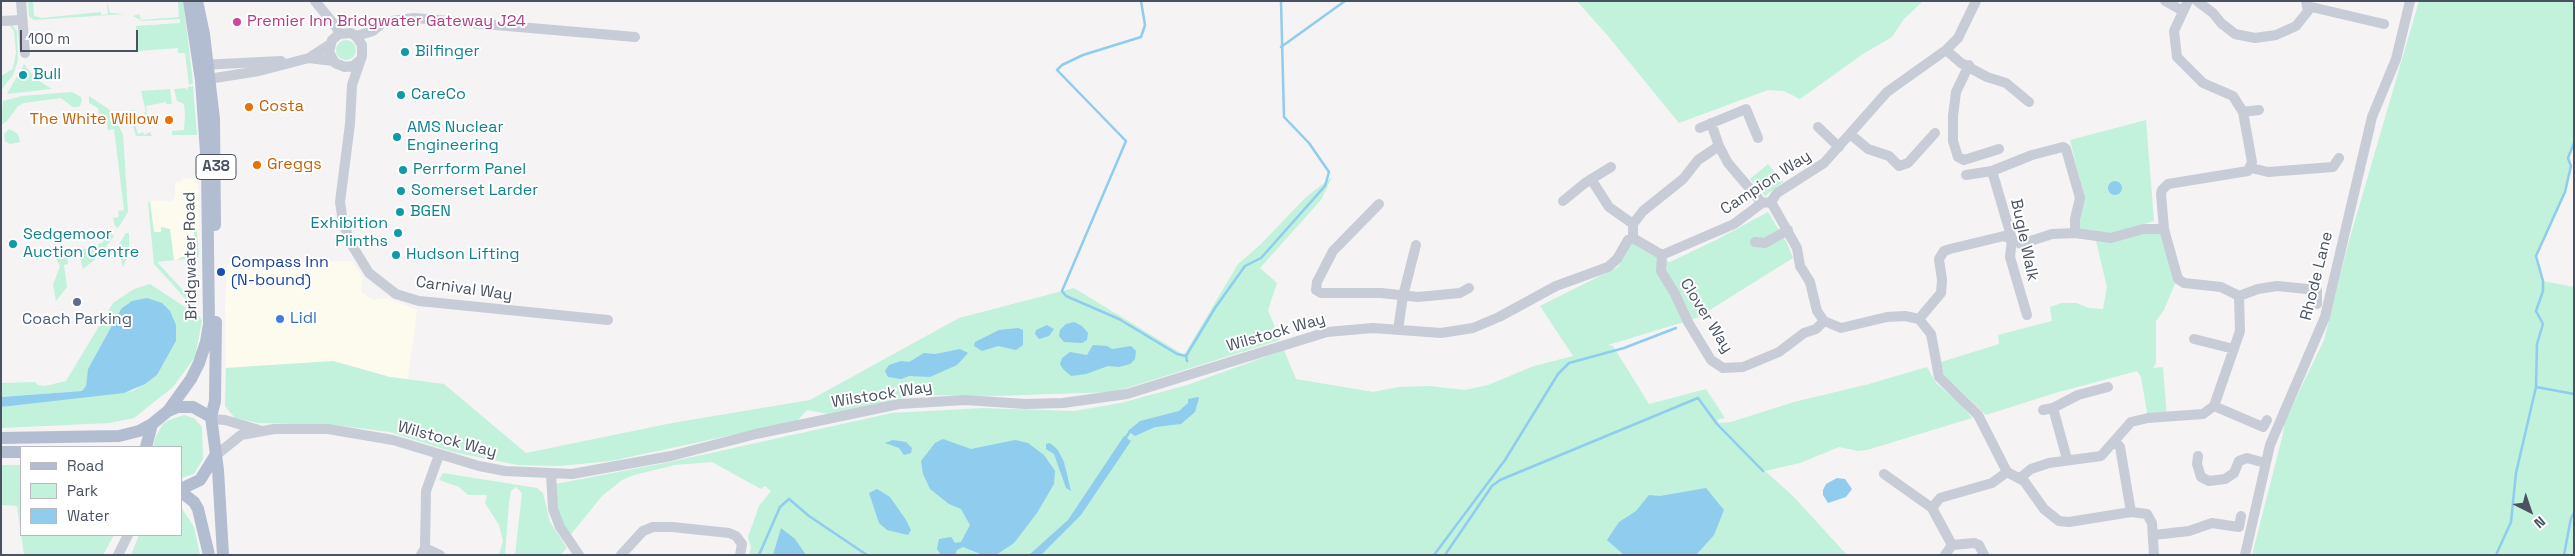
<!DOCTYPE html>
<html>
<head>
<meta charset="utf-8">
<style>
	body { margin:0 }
	#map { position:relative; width:2575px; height:556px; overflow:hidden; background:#f5f3f3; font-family:"Space Grotesk",sans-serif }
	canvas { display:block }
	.frame { position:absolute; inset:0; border:2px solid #4a5261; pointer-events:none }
	.legend { position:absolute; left:20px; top:446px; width:162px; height:90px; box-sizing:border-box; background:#fff; border:1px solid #b7bac0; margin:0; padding:6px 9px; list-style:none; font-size:15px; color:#4a5261 }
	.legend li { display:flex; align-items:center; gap:10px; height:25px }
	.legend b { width:25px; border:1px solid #b7bac0 }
	.north { position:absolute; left:2505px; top:486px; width:50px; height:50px; -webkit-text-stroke:4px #fff; paint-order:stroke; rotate:139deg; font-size:14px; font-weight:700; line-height:20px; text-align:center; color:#4a5261 }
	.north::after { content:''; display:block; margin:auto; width:18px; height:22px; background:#4a5261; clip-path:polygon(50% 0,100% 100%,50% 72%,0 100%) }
	.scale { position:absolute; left:20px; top:30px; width:118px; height:22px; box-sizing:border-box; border:2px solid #4a5261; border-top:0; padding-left:6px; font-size:15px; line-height:18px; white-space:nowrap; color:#4a5261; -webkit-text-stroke:4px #fff; paint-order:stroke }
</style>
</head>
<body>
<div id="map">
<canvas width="2575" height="556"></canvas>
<div class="frame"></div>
<ul class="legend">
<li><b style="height:6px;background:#b3bdd1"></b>Road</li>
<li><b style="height:14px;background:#c2f1dc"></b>Park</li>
<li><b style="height:14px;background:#8fccee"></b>Water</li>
</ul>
<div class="north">N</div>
<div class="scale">100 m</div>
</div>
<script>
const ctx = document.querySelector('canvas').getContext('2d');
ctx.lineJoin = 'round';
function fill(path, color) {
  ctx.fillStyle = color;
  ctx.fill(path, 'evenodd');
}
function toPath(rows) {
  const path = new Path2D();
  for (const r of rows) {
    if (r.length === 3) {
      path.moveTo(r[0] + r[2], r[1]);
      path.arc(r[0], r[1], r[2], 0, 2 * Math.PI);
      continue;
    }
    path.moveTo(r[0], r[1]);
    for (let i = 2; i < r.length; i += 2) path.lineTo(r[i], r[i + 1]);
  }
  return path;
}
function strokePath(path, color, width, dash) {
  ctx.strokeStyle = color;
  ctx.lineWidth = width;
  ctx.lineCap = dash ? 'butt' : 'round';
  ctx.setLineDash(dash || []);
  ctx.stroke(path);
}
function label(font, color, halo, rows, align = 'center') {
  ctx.font = font + ' "Space Grotesk",sans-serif';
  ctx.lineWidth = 4;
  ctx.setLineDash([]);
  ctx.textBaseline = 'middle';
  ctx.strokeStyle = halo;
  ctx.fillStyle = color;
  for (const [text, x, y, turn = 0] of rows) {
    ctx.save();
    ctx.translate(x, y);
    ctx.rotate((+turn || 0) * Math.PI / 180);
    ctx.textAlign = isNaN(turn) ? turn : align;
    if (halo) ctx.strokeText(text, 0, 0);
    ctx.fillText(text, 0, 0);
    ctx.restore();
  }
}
fill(toPath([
	[198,178,199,257,174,260,154,232,150,201,171,201,175,197,175,182,181,182,181,179],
	[352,261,363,278,361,292,373,300,387,298,417,310,408,379,390,377,333,361,226,368,225,307,227,264]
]), '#fdfbee');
fill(toPath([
	[28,1,33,1,34,16,42,18,101,12,101,15,108,14,107,1,110,13,124,14,34,20,29,16],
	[178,1,183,1,189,49,193,83,189,85,185,53,178,53,178,48,138,51,136,26,180,23,180,19,142,21,133,16,139,14,141,20,179,17],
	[1577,1,1923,1,1904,19,1892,37,1863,54,1800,99,1784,91,1768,90,1679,123,1608,36],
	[2419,1,2574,1,2574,143,2568,158,2571,166,2565,192,2536,256,2543,281,2574,287,2574,555,2252,555,2283,434,2284,423,2324,340,2347,248],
	[11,24,17,31,18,60,13,75,1,90,1,76,13,69,16,52,14,31,10,26,5,25],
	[346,50,10],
	[24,64,36,79,52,89,7,94],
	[193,86,197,135,172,135,172,131,184,130,185,113,184,104,177,101,174,89,185,88,187,90,188,87],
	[170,89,172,104,166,104,166,102,146,106,147,115,154,115,153,128,151,116,146,117,144,113,146,112,141,91],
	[72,92,81,97,82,101,79,107,73,107,61,98,24,103,18,106,7,121,1,125,3,101,22,96],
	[89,96,110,110,123,134,128,212,118,228,115,226,113,218,119,217,118,211,124,210,114,129,108,130,106,118,100,119,98,108,89,103],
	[132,110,136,111,138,116,133,118,138,134,143,132,144,135,150,132,152,136,136,136,129,113],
	[2146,120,2154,221,2109,235,2078,230,2077,225,2084,198,2070,140],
	[9,129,18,134,20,142,10,144,5,141,4,134],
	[1768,164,1783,182,1765,196,1750,179],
	[1332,177,1321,200,1260,268,1277,283,1268,310,1280,340,1114,392,993,396,917,395,829,414,807,410,797,421,611,461,559,466,518,465,453,452,390,432,335,425,258,423,235,418,225,406,226,368,333,361,390,377,444,384,526,453,672,423,810,400,959,318,1074,288,1184,355,1238,264,1260,245,1305,198],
	[150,201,154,232,161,232,161,227,170,229,174,260,157,262,181,288,187,291,195,305,190,304,154,264,148,203],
	[1768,212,1787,243,1793,258,1697,318,1608,345,1613,346,1649,404,1706,389,1725,418,1717,420,1719,423,1731,422,1794,402,1869,384,1927,367,1936,383,1961,404,1972,418,1867,450,1858,451,1839,447,1800,463,1765,471,1793,496,1847,555,749,555,751,547,748,537,759,506,771,491,765,486,761,489,712,462,675,465,634,475,622,480,602,496,568,538,550,485,670,462,892,413,983,408,1074,411,1121,403,1187,385,1284,350,1296,379,1373,392,1399,387,1429,386,1465,390,1488,385,1534,366,1573,356,1540,306,1618,267,1632,242,1670,262,1718,239],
	[197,228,199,257,177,260,195,249,194,231],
	[2164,229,2177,279,2164,310,2156,321,2156,363,2153,368,2163,367,2167,417,2148,418,2141,377,2137,371,2055,393,1986,415,1944,375,1941,362,1999,344,1998,335,2052,321,2050,307,2062,303,2076,303,2089,308,2103,309,2107,287,2095,237],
	[109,231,114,236,98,257,83,269,79,253,67,259,68,264,64,265,67,287,56,301,53,285,60,266,53,253,98,247,98,244,103,243,102,232],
	[126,233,129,233,129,252,123,267,118,246],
	[150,284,185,307,194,308,202,321,195,357,173,387,134,418,110,423,1,428,1,407,133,391,157,375,176,341,121,309,88,369,86,386,82,391,1,397,1,383,35,382,38,385,45,386,66,381,113,303,134,289],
	[184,415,194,418,202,427,203,459,194,474,181,478,181,447,153,446,156,436,163,424,169,420],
	[1,465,21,465,21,535,114,535,103,555,24,555,17,506,1,505],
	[443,473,537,488,543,493,550,522,567,548,560,555,515,555,522,493,516,487,511,491,509,502,505,555,499,555,503,541,499,525,485,503,487,495,468,495,459,487,439,480],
	[181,507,194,527,200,555,131,555,139,535,181,535]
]), '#c2f1dc');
fill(toPath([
	[2115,188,7],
	[147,298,162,303,170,311,176,325,176,341,157,375,145,384,124,393,1,407,1,397,82,391,86,386,88,369,121,309,132,301],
	[1074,322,1082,326,1088,333,1087,340,1082,343,1064,342,1059,336,1060,330,1066,324],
	[1047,325,1054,329,1049,336,1039,339,1035,334,1036,330],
	[1018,328,1023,330,1023,345,1016,350,998,346,982,351,974,346,975,342,999,330],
	[1093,345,1107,346,1112,349,1131,346,1136,351,1135,359,1130,364,1119,367,1108,366,1086,374,1071,376,1063,369,1060,364,1062,358,1070,352,1087,355],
	[960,349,968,353,957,365,930,377,909,376,901,379,888,377,885,371,889,365,901,361,909,362,924,353,935,354],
	[1198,397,1199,398,1195,412,1181,424,1155,427,1135,436,1128,431,1140,421,1179,411,1188,403,1188,399],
	[1124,436,1131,441,1081,515,1041,555,1029,555,1068,520],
	[943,439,971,449,1015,440,1028,443,1044,455,1055,471,1054,484,1037,513,1014,543,996,555,983,555,963,547,957,550,955,555,941,555,937,549,939,539,951,537,955,543,961,542,970,525,961,509,949,504,930,489,923,474,921,461,935,443],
	[893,440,906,442,912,448,911,453,904,455,899,448,885,443],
	[1050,443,1058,450,1064,462,1071,491,1066,488,1054,454,1046,449,1046,444],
	[1837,478,1845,479,1852,489,1846,497,1828,503,1823,495,1823,490,1826,484],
	[1706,488,1724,510,1714,535,1696,555,1624,555,1607,540,1619,522,1636,511,1649,495,1660,496],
	[877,489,890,497,906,520,911,530,908,535,887,530,879,523,869,493],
	[781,528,795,539,806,555,773,555]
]), '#8fccee');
strokePath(toPath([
	[1141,1,1145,25,1141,37,1083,55,1062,65,1057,70,1126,141,1062,291,1066,296,1119,319,1177,354,1186,356],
	[1281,47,1345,1],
	[1187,361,1186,356,1215,308,1245,266,1261,258,1325,186,1329,172,1309,143,1284,117,1281,1],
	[2536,387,2574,394],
	[1124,440,1131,430],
	[759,555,780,507,789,499,809,516,867,555],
	[1434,555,1505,460,1558,374,1569,363,1624,348,1676,328],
	[1445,555,1492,486,1500,480,1698,398,1717,424,1763,471],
	[2496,555,2511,522,2516,473,2536,387,2537,344,2543,324,2536,311,2543,291,2543,281,2536,256,2565,192,2571,166,2568,158,2574,143],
	[2564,555,2571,518,2574,513]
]), '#8fccee', 2.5);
strokePath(toPath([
	[21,1,25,53],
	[315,1,337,28,339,34],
	[2165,1,2183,11],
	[2188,1,2174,31,2177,57,2203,83,2233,96,2243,112],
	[2197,1,2213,13,2221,23,2235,34,2255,38,2276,35,2296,26,2308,11,2306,1],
	[2307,6,2384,24],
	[1,21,22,20],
	[356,36,373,31,384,22,414,18,635,37],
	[1946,50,1961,63,1987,77,2006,83,2029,102],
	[309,58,329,45],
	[359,61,353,66,345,67,335,63,329,52,332,40,339,34,351,33,356,36,362,45,362,56,352,85,350,124,340,202,343,222,350,242,369,273,396,294,419,301,608,320],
	[201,65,281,61],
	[1969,65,1956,92,1953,116,1953,141,1958,157,1964,160,1999,149],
	[202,80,259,71,309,58,333,61],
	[1711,123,1719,146,1728,163,1762,203],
	[1818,127,1839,147],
	[1700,128,1746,109,1758,138],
	[1850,134,1868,149,1889,156,1899,166,1908,163,1935,133],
	[2251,168,2268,172,2333,167,2339,158],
	[1992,171,2012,239,2010,257,2027,315],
	[1966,175,1992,171,2032,155,2063,147,2066,149,2080,198,2075,219,2075,233],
	[1591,179,1609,207,1633,224],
	[1563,201,1585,183,1611,167],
	[1771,202,1797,248,1800,266,1810,282,1817,311,1824,321,1841,328,1887,317,1905,316,1919,319,1931,334,1939,377,1978,415,2007,472],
	[1379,204,1333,251,1317,282,1316,290,1321,293,1381,293,1418,297,1460,293,1469,288],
	[1633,238,1633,224,1643,211,1683,179,1698,160,1719,146],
	[1755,242,1765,243,1788,230],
	[1662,255,1661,271,1675,294,1688,322,1711,360,1723,368,1743,367,1779,352,1804,333,1816,329,1824,321],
	[2239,296,2258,289,2277,286,2317,290,2317,304],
	[1919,319,1941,293,1942,280,1939,259,1944,251,1950,249,2004,236,2021,244,2052,234,2075,233,2111,238,2143,229,2164,229],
	[1398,330,1403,296,1416,245],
	[2194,339,2234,349],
	[2214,406,2263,427,2267,420],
	[2053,408,2078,395,2108,387],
	[2043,410,2053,408,2067,459],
	[212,419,225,420,259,430],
	[2115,442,2120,447,2131,512],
	[215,456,241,435,274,429,328,429,393,440,479,466,505,471,572,474,671,456,756,434,899,404,965,400,1025,404,1063,403,1127,394,1327,332,1373,328,1441,333,1473,328,1499,317,1556,286,1608,267,1617,259,1628,240,1633,238,1662,255,1734,224,1762,203,1771,202,1777,193,1824,163,1887,92,1946,50,1958,38,1976,1],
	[2198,456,2197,464,2201,477,2209,481,2225,479,2234,473,2239,461,2247,458,2265,463],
	[2007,472,2024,481,2044,509,2059,521,2069,522,2131,512,2147,514,2152,523,2154,555],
	[551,474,553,509,560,527,579,555],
	[1884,474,1932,508,1952,545,1974,543,1979,545,1984,555],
	[2020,478,2031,469,2049,463,2101,456,2131,422,2148,418,2203,414,2214,406,2240,331,2239,296,2221,287,2184,283,2178,279,2164,229,2161,194,2162,190,2168,184,2248,171,2252,162,2243,112,2259,110],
	[1932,508,1940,498,1992,483,2007,472],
	[2154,535,2189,531,2212,523,2239,527,2241,516],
	[425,548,440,555],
	[118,555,128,535],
	[421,555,425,548,426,491,439,455],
	[621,555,643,531,653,527,672,527,729,533,736,536,742,544,740,555],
	[1945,555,1952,545],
	[2245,555,2270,445,2325,317,2372,117,2396,59,2410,1]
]), '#c7ccd7', 10);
strokePath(toPath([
	[197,1,204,34,214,119,215,225],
	[168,411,191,379,199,363,206,342,209,324,207,167,201,80,189,1],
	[211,417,215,401,216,322],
	[1,438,119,436,139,431,152,424],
	[146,447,152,424,168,411,178,407,193,407,211,417,218,470,223,555],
	[1,452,21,452],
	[181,489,200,480,215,456],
	[181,492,194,502,198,509,209,555]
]), '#b3bdd1', 12);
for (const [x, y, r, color] of [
	[237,22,5,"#d1479c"],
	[405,52,5,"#0f9aa8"],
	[23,75,5,"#0f9aa8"],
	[401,95,5,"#0f9aa8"],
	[249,107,5,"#e8710a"],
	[169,120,5,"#e8710a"],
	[397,137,5,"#0f9aa8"],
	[257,165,5,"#e8710a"],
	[403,170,5,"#0f9aa8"],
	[401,191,5,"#0f9aa8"],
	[400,212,5,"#0f9aa8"],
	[398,233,5,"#0f9aa8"],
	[13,244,5,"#0f9aa8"],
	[396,255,5,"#0f9aa8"],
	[221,272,5,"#1a4fb4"],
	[77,302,5,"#5c6f8a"],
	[280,319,5,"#3f7fe0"]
]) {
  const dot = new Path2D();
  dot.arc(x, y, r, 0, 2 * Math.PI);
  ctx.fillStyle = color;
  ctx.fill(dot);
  strokePath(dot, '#fff', 2);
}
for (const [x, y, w] of [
	[216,167,40]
]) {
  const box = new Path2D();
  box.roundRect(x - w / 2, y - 12.5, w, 25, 4);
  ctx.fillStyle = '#fff';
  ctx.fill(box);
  strokePath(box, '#4a5261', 1);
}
label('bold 15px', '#4a5261', null, [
	["A38",216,167]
]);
label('16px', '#b23c85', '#fff', [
	["Premier Inn Bridgwater Gateway J24",247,22]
], 'left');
label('16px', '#0d838f', '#fff', [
	["Bilfinger",415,52],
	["Bull",33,75],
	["CareCo",411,95],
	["AMS Nuclear",407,128],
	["Engineering",407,146],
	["Perrform Panel",413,170],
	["Somerset Larder",411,191],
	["BGEN",410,212],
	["Exhibition",388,224,"right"],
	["Plinths",388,242,"right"],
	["Sedgemoor",23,235],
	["Auction Centre",23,253],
	["Hudson Lifting",406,255]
], 'left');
label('16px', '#c56008', '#fff', [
	["Costa",259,107],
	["The White Willow",159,120,"right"],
	["Greggs",267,165]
], 'left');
label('16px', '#4a5261', '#fff', [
	["Campion Way",1766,183,-33],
	["Bugle Walk",2024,240,78],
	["Bridgwater Road",191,256,-91],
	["Rhode Lane",2317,276,-76],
	["Carnival Way",464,289,8],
	["Clover Way",1706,316,58],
	["Wilstock Way",1276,333,-16],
	["Wilstock Way",882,395,-9],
	["Wilstock Way",447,440,15]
]);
label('16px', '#164399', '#fff', [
	["Compass Inn",231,263],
	["(N-bound)",231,281]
], 'left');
label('16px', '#366cbe', '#fff', [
	["Lidl",290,319]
], 'left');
label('16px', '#4e5e75', '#fff', [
	["Coach Parking",77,320]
]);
</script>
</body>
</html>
